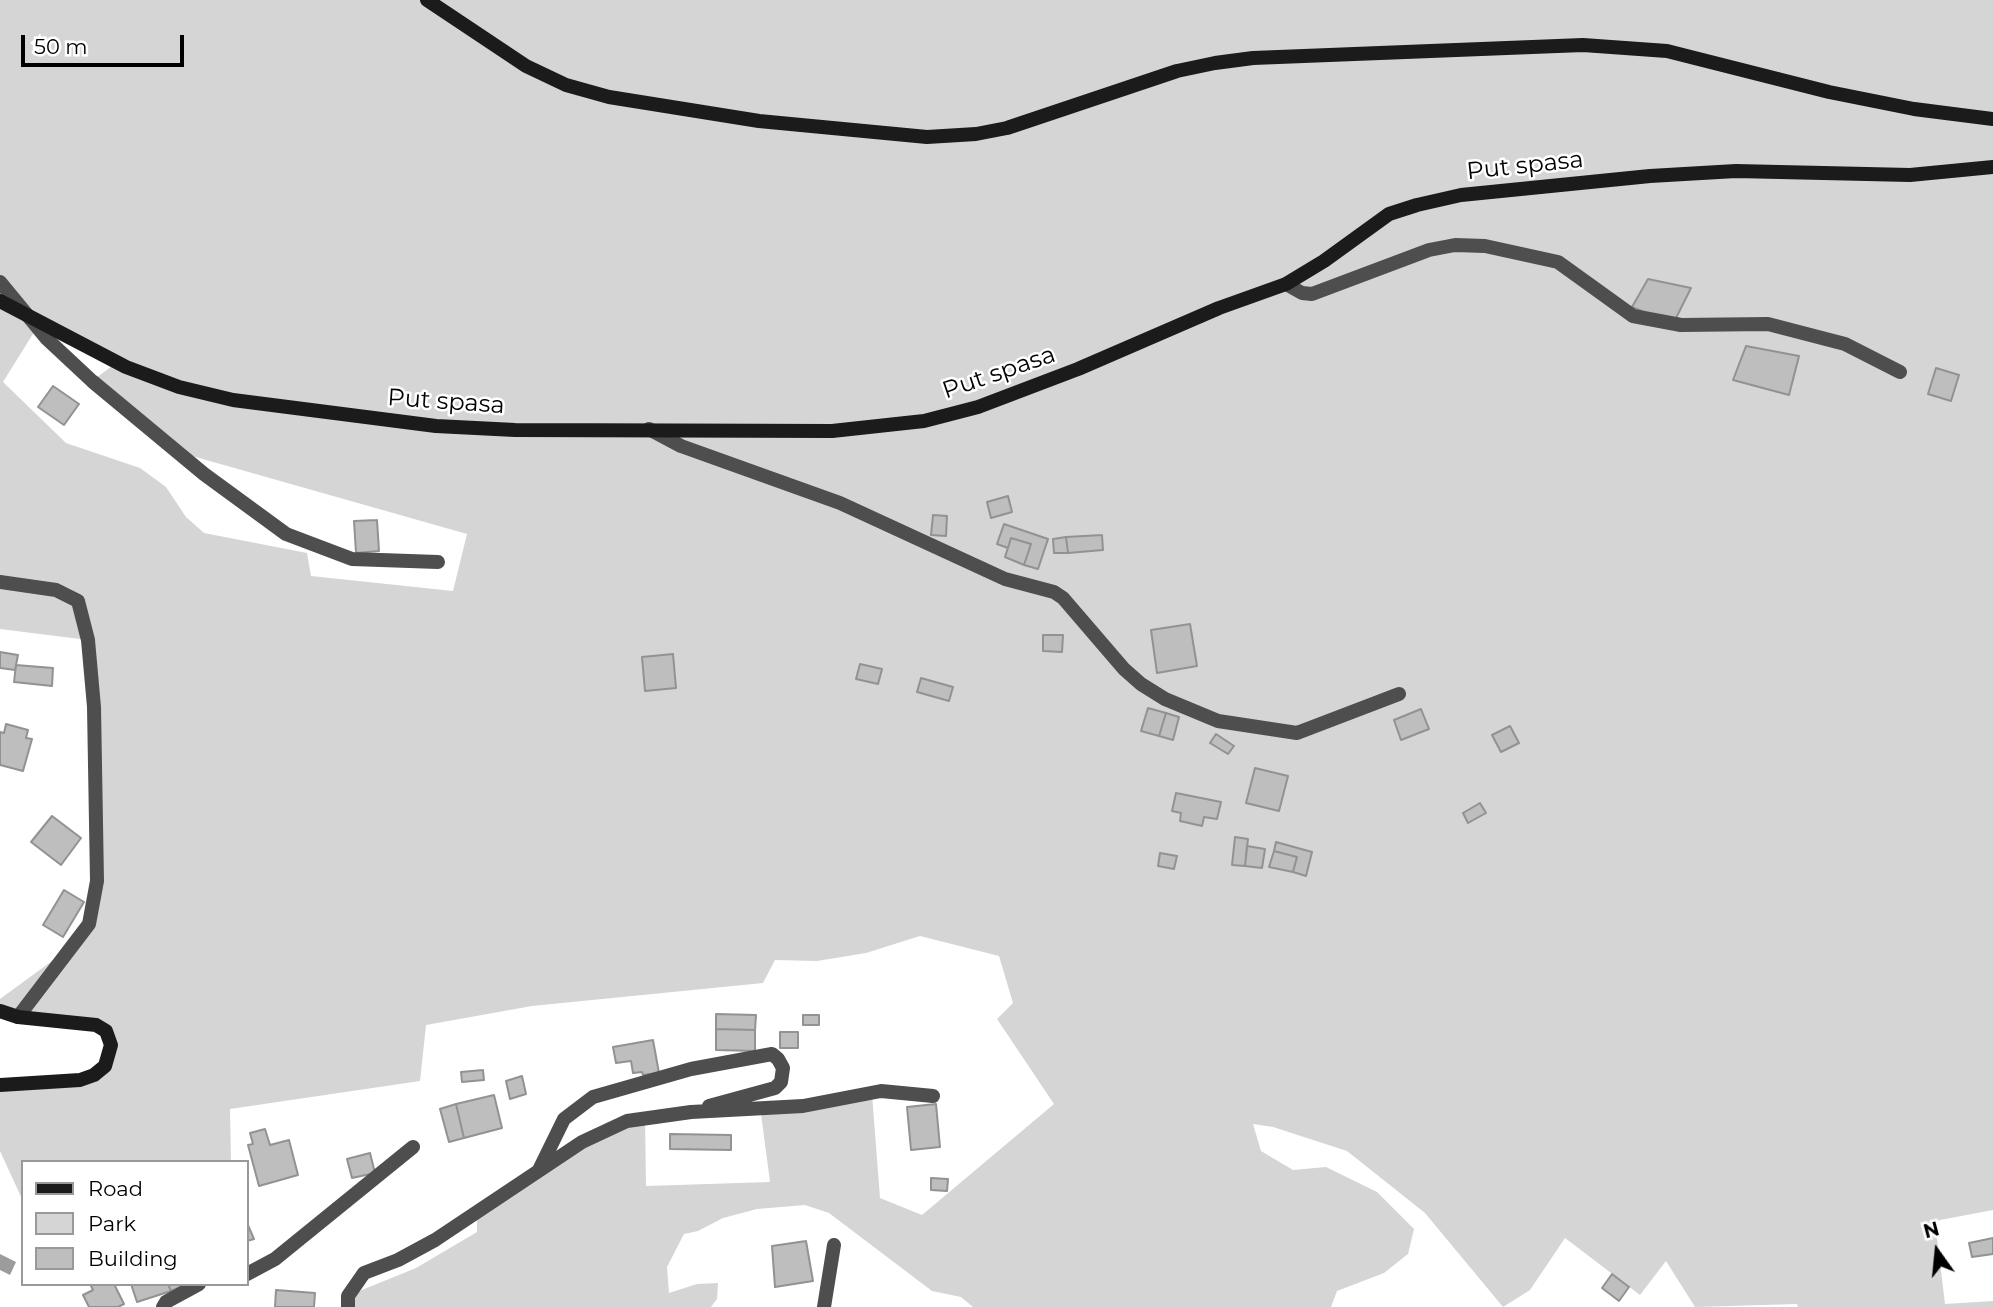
<!DOCTYPE html>
<html>
<head>
<meta charset="utf-8">
<style>
	body { margin:0 }
	#map { position:relative; width:1993px; height:1307px; overflow:hidden; background:#fff; font-family:Montserrat,sans-serif }
	canvas { display:block }
	.legend { position:absolute; left:21px; top:1160px; width:228px; height:126px; box-sizing:border-box; background:#fff; border:2px solid #999; margin:0; padding:9px 12px; list-style:none; font-size:21px; color:#000 }
	.legend li { display:flex; align-items:center; gap:14px; height:35px }
	.legend b { width:35px; border:2px solid #999 }
	.north { position:absolute; left:1902px; top:1216px; width:70px; height:70px; -webkit-text-stroke:5px #fff; paint-order:stroke; rotate:345deg; font-size:19px; font-weight:700; line-height:28px; text-align:center; color:#000 }
	.north::after { content:''; display:block; margin:auto; width:24px; height:32px; background:#000; clip-path:polygon(50% 0,100% 100%,50% 72%,0 100%) }
	.scale { position:absolute; left:21px; top:35px; width:163px; height:32px; box-sizing:border-box; border:4px solid #000; border-top:0; padding-left:9px; font-size:21px; line-height:24px; white-space:nowrap; color:#000; -webkit-text-stroke:5px #fff; paint-order:stroke }
</style>
</head>
<body>
<div id="map">
<canvas width="1993" height="1307"></canvas>
<ul class="legend">
<li><b style="height:9px;background:#1b1b1b"></b>Road</li>
<li><b style="height:19px;background:#d5d5d5"></b>Park</li>
<li><b style="height:19px;background:#bebebe"></b>Building</li>
</ul>
<div class="north">N</div>
<div class="scale">50 m</div>
</div>
<script>
const ctx = document.querySelector('canvas').getContext('2d');
ctx.lineJoin = 'round';
function fill(path, color) {
  ctx.fillStyle = color;
  ctx.fill(path, 'evenodd');
}
function toPath(rows) {
  const path = new Path2D();
  for (const r of rows) {
    path.moveTo(r[0], r[1]);
    for (let i = 2; i < r.length; i += 2) path.lineTo(r[i], r[i + 1]);
  }
  return path;
}
function strokePath(path, color, width, dash) {
  ctx.strokeStyle = color;
  ctx.lineWidth = width;
  ctx.lineCap = dash ? 'butt' : 'round';
  ctx.setLineDash(dash || []);
  ctx.stroke(path);
}
function label(font, color, halo, rows, align = 'center') {
  ctx.font = font + ' Montserrat,sans-serif';
  ctx.lineWidth = 5;
  ctx.setLineDash([]);
  ctx.textBaseline = 'middle';
  ctx.strokeStyle = halo;
  ctx.fillStyle = color;
  for (const [text, x, y, turn = 0] of rows) {
    ctx.save();
    ctx.translate(x, y);
    ctx.rotate((+turn || 0) * Math.PI / 180);
    ctx.textAlign = isNaN(turn) ? turn : align;
    if (halo) ctx.strokeText(text, 0, 0);
    ctx.fillText(text, 0, 0);
    ctx.restore();
  }
}
fill(toPath([
	[0,0,1993,0,1993,1210,1935,1221,1945,1304,1993,1301,1993,1307,1798,1307,1797,1304,1695,1307,1666,1261,1640,1295,1565,1238,1530,1290,1503,1307,1425,1213,1347,1151,1273,1127,1253,1124,1261,1151,1293,1170,1326,1167,1377,1192,1414,1229,1408,1254,1384,1273,1337,1291,1331,1307,973,1307,961,1297,932,1291,829,1213,805,1205,757,1209,723,1218,698,1231,684,1234,667,1267,669,1293,697,1284,718,1283,717,1299,711,1307,349,1307,357,1292,416,1268,477,1232,477,1217,585,1139,645,1118,646,1186,770,1182,760,1106,872,1094,880,1198,922,1215,1054,1104,997,1019,1013,1003,999,956,920,936,866,953,817,961,775,960,763,983,532,1006,426,1025,420,1081,230,1109,231,1162,23,1162,23,1201,0,1151,0,1083,89,1072,106,1058,105,1040,93,1028,0,1010,0,999,71,947,94,905,88,640,0,629],
	[36,329,112,366,92,381,178,452,467,534,453,591,311,576,307,553,204,533,186,517,166,487,140,468,66,443,3,382]
]), '#d5d5d5');
fill(toPath([
	[0,1254,16,1262,10,1275,0,1270]
]), '#9c9c9c');
const building = toPath([
	[1648,279,1691,288,1673,324,1632,307,1648,279],
	[1746,346,1799,356,1789,395,1733,380,1746,346],
	[1936,368,1959,375,1951,401,1928,394,1936,368],
	[53,386,79,404,64,425,38,407,53,386],
	[1008,496,1012,512,991,518,987,502,1008,496],
	[933,515,947,516,946,536,931,535,933,515],
	[377,520,379,551,356,553,354,521,377,520],
	[1004,524,1048,539,1038,569,1024,565,1031,544,1011,538,1008,548,997,544,1004,524],
	[1102,535,1103,550,1068,553,1066,537,1102,535],
	[1066,537,1068,553,1054,553,1053,539,1066,537],
	[1011,538,1031,544,1024,565,1005,557,1011,538],
	[1190,624,1197,666,1157,673,1151,630,1190,624],
	[1043,635,1063,635,1062,652,1043,651,1043,635],
	[0,652,18,655,15,670,0,668,0,652],
	[673,654,676,688,645,691,642,657,673,654],
	[860,664,882,669,878,684,856,679,860,664],
	[16,665,53,668,52,686,14,682,16,665],
	[921,678,953,687,949,701,917,692,921,678],
	[1148,708,1166,713,1159,736,1141,731,1148,708],
	[1421,709,1429,729,1401,740,1394,720,1421,709],
	[1166,713,1179,717,1173,740,1159,736,1166,713],
	[6,724,28,730,26,738,32,739,23,771,0,765,0,732,4,733,6,724],
	[1510,726,1519,743,1501,752,1492,735,1510,726],
	[1216,734,1234,746,1228,754,1210,743,1216,734],
	[1255,768,1288,776,1279,811,1246,803,1255,768],
	[1176,793,1221,802,1217,819,1204,817,1202,826,1180,821,1181,813,1172,811,1176,793],
	[1480,803,1486,813,1468,823,1463,813,1480,803],
	[52,816,81,838,61,865,31,842,52,816],
	[1235,837,1248,839,1245,866,1232,865,1235,837],
	[1276,842,1312,852,1306,876,1293,872,1297,857,1274,851,1276,842],
	[1247,846,1265,849,1262,868,1245,866,1247,846],
	[1274,851,1297,857,1293,872,1269,867,1274,851],
	[1160,853,1177,856,1174,869,1158,866,1160,853],
	[64,890,84,902,63,937,43,925,64,890],
	[716,1014,756,1015,755,1030,716,1029,716,1014],
	[803,1015,819,1015,819,1025,803,1025,803,1015],
	[716,1029,755,1030,755,1051,716,1050,716,1029],
	[780,1032,798,1032,798,1048,780,1048,780,1032],
	[653,1040,659,1073,643,1075,642,1072,633,1073,631,1061,616,1063,613,1047,653,1040],
	[483,1070,484,1080,462,1082,461,1072,483,1070],
	[522,1076,526,1094,510,1099,506,1081,522,1076],
	[494,1095,502,1128,464,1138,456,1104,494,1095],
	[456,1104,464,1138,449,1142,440,1109,456,1104],
	[936,1104,940,1147,911,1150,907,1107,936,1104],
	[265,1129,270,1145,289,1140,298,1175,259,1186,248,1145,253,1144,250,1133,265,1129],
	[670,1134,731,1135,731,1150,670,1149,670,1134],
	[370,1153,375,1173,352,1178,347,1159,370,1153],
	[931,1178,948,1179,947,1191,931,1190,931,1178],
	[247,1223,254,1239,247,1241,247,1223],
	[1993,1238,1993,1254,1972,1257,1969,1243,1993,1238],
	[806,1241,813,1281,775,1287,772,1246,806,1241],
	[1612,1274,1629,1287,1619,1301,1602,1288,1612,1274],
	[90,1284,114,1284,124,1304,118,1307,89,1307,83,1295,93,1290,90,1284],
	[131,1284,168,1284,171,1291,137,1302,131,1284],
	[168,1284,187,1284,171,1291,168,1284],
	[276,1290,315,1293,314,1307,275,1307,276,1290]
]);
fill(building, '#bebebe');
strokePath(building, '#929292', 2);
strokePath(toPath([
	[0,282,47,339,92,381,204,474,286,534,352,559,438,562],
	[1286,284,1302,293,1312,294,1429,250,1455,245,1485,246,1558,262,1633,316,1681,325,1768,324,1845,344,1900,372],
	[649,429,681,446,840,503,1005,579,1054,592,1063,598,1124,669,1141,684,1165,699,1218,721,1297,733,1399,694],
	[0,582,56,590,78,601,88,640,94,707,97,881,89,924,18,1017],
	[539,1170,564,1119,593,1097,691,1069,772,1054,778,1059,783,1068,781,1082,775,1088,709,1106],
	[247,1274,275,1259,413,1147],
	[163,1307,166,1302,199,1284],
	[348,1307,348,1296,364,1273,398,1260,435,1240,582,1142,627,1121,691,1112,803,1106,881,1091,933,1096],
	[824,1307,834,1245]
]), '#4e4e4e', 14);
strokePath(toPath([
	[427,0,526,66,566,85,609,97,759,121,927,137,976,134,1007,128,1177,71,1215,63,1253,58,1583,45,1667,51,1829,92,1914,109,1993,119],
	[0,301,126,367,179,387,233,400,436,426,515,430,832,431,924,421,978,407,1078,369,1219,308,1286,284,1324,261,1389,214,1417,205,1461,195,1650,176,1736,171,1910,175,1993,167],
	[0,1011,18,1017,96,1025,106,1031,111,1045,105,1066,94,1075,80,1080,0,1085]
]), '#1b1b1b', 14);
label('24px', '#000', '#fff', [
	["Put spasa",1525,166,-6],
	["Put spasa",999,373,-19],
	["Put spasa",446,402,4]
]);
</script>
</body>
</html>
